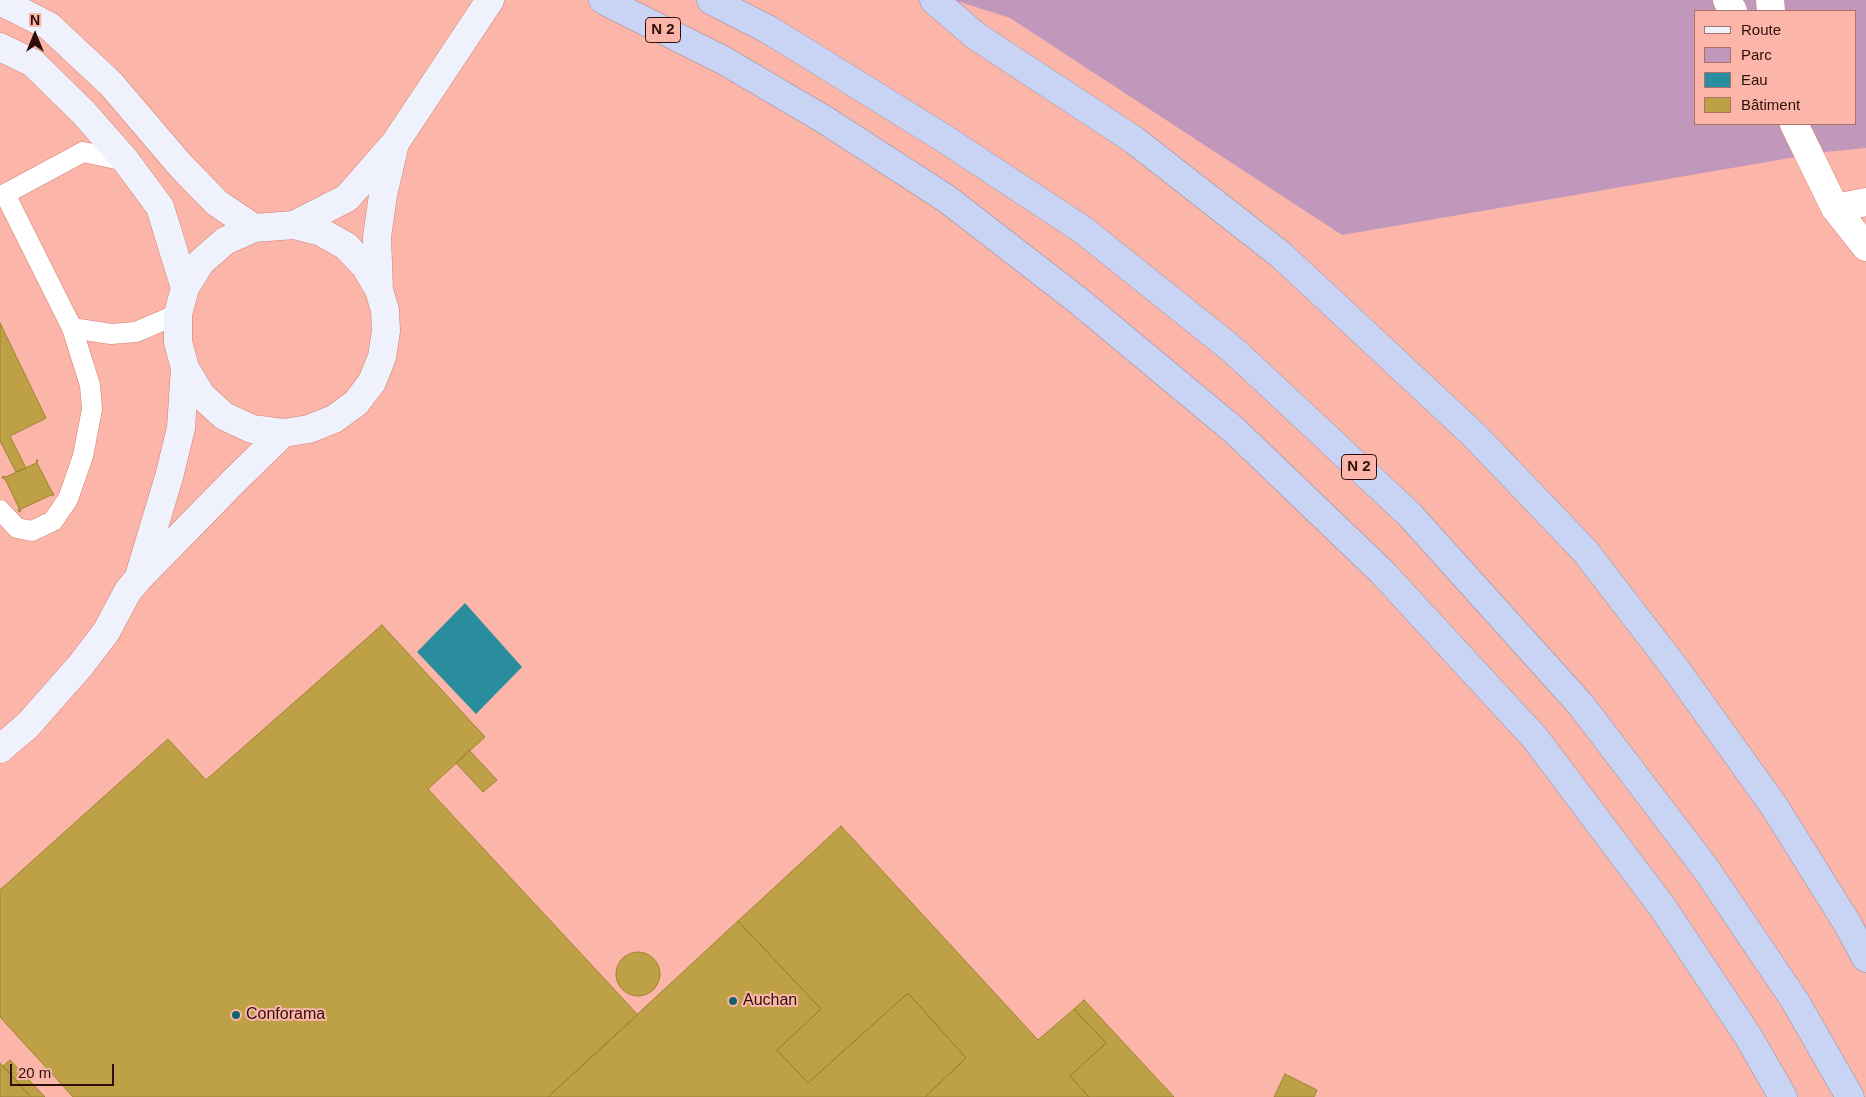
<!DOCTYPE html>
<html>
<head>
<meta charset="utf-8">
<style>
	body { margin:0 }
	#map { position:relative; width:1866px; height:1097px; overflow:hidden; background:#fcb6a9; font-family:Helvetica,sans-serif }
	canvas { display:block }
	.legend { position:absolute; left:1694px; top:10px; width:162px; height:115px; box-sizing:border-box; background:#fcb6a9; border:1px solid #a97369; margin:0; padding:6px 9px; list-style:none; font-size:15px; color:#2d0e09 }
	.legend li { display:flex; align-items:center; gap:10px; height:25px }
	.legend b { width:25px; border:1px solid #a97369 }
	.north { position:absolute; left:10px; top:10px; width:50px; height:50px; -webkit-text-stroke:4px #fcb6a9; paint-order:stroke; rotate:0deg; font-size:14px; font-weight:700; line-height:20px; text-align:center; color:#2d0e09 }
	.north::after { content:''; display:block; margin:auto; width:18px; height:22px; background:#2d0e09; clip-path:polygon(50% 0,100% 100%,50% 72%,0 100%) }
	.scale { position:absolute; left:10px; top:1064px; width:104px; height:22px; box-sizing:border-box; border:2px solid #2d0e09; border-top:0; padding-left:6px; font-size:15px; line-height:18px; white-space:nowrap; color:#2d0e09; -webkit-text-stroke:4px #fcb6a9; paint-order:stroke }
</style>
</head>
<body>
<div id="map">
<canvas width="1866" height="1097"></canvas>
<ul class="legend">
<li><b style="height:6px;background:#eff2fc"></b>Route</li>
<li><b style="height:14px;background:#c297bc"></b>Parc</li>
<li><b style="height:14px;background:#2a8d9d"></b>Eau</li>
<li><b style="height:14px;background:#bea046"></b>Bâtiment</li>
</ul>
<div class="north">N</div>
<div class="scale">20 m</div>
</div>
<script>
const ctx = document.querySelector('canvas').getContext('2d');
ctx.lineJoin = 'round';
function fill(path, color) {
  ctx.fillStyle = color;
  ctx.fill(path, 'evenodd');
}
function toPath(rows) {
  const path = new Path2D();
  for (const r of rows) {
    if (r.length === 3) {
      path.moveTo(r[0] + r[2], r[1]);
      path.arc(r[0], r[1], r[2], 0, 2 * Math.PI);
      continue;
    }
    path.moveTo(r[0], r[1]);
    for (let i = 2; i < r.length; i += 2) path.lineTo(r[i], r[i + 1]);
  }
  return path;
}
function strokePath(path, color, width, dash) {
  ctx.strokeStyle = color;
  ctx.lineWidth = width;
  ctx.lineCap = dash ? 'butt' : 'round';
  ctx.setLineDash(dash || []);
  ctx.stroke(path);
}
function label(font, color, halo, rows, align = 'center') {
  ctx.font = font + ' Helvetica,sans-serif';
  ctx.lineWidth = 4;
  ctx.setLineDash([]);
  ctx.textBaseline = 'middle';
  ctx.strokeStyle = halo;
  ctx.fillStyle = color;
  for (const [text, x, y, turn = 0] of rows) {
    ctx.save();
    ctx.translate(x, y);
    ctx.rotate((+turn || 0) * Math.PI / 180);
    ctx.textAlign = isNaN(turn) ? turn : align;
    if (halo) ctx.strokeText(text, 0, 0);
    ctx.fillText(text, 0, 0);
    ctx.restore();
  }
}
fill(toPath([
	[954,0,1866,0,1866,148,1825,152,1342,235,1010,18],
	[1695,11,1855,11,1855,124,1695,124]
]), '#c297bc');
fill(toPath([
	[465,603,522,667,476,714,417,652]
]), '#2a8d9d');
const building = toPath([
	[0,323,46,418,10,436,26,468,16,472,0,441,0,323],
	[37,460,38,460,37,463,52,492,54,494,53,496,51,495,21,509,20,512,18,511,19,508,5,479,2,478,3,476,6,477,36,463,37,460],
	[382,625,485,737,428,789,638,1015,548,1097,73,1097,0,1017,0,890,168,739,206,780,382,625],
	[469,750,497,780,483,792,456,763,469,750],
	[841,826,1038,1040,1074,1009,1106,1043,1070,1076,1089,1097,925,1097,966,1058,908,993,808,1083,777,1050,821,1009,738,921,841,826],
	[738,921,821,1009,777,1050,808,1083,908,993,966,1058,925,1097,548,1097,738,921],
	[638,974,22],
	[1084,1000,1174,1097,1089,1097,1070,1076,1106,1043,1074,1009,1084,1000],
	[10,1060,45,1097,31,1097,3,1066,10,1060],
	[0,1063,3,1066,31,1097,0,1097,0,1063],
	[1285,1074,1317,1090,1314,1097,1274,1097,1285,1074]
]);
fill(building, '#bea046');
strokePath(building, '#9e832f', 1);
const lane = toPath([
	[126,161,83,152,5,194,72,328,111,334,136,332,178,314],
	[0,510,17,528,32,531,53,521,68,499,83,456,92,409,90,385,72,328]
]);
const street = toPath([
	[1727,0,1733,11],
	[1770,0,1771,11],
	[1794,124,1835,208,1866,247],
	[1835,208,1866,202]
]);
const secondary = toPath([
	[0,1,49,26,111,84,181,166,217,203,254,228],
	[0,47,33,63,84,113,126,161,160,207,185,288],
	[294,225,347,198,395,143,490,0],
	[379,290,365,266,346,246,321,232,294,225,254,228,225,241,201,262,185,288,178,314,178,342,185,368,201,395,224,416,252,429,283,433,309,429,334,419,356,403,372,382,382,357,386,331,385,310,379,290,377,237,383,195,395,143],
	[140,573,169,477,181,428,185,368],
	[0,749,28,725,80,666,106,632,128,591,138,579,233,482,283,433]
]);
const highway = toPath([
	[603,0,723,60,825,120,947,199,1080,302,1235,431,1382,572,1535,738,1663,908,1748,1036,1783,1097],
	[711,0,771,31,945,139,1083,230,1233,350,1409,514,1581,705,1706,869,1795,1001,1850,1097],
	[934,0,976,36,1134,140,1281,255,1474,435,1585,551,1675,668,1774,806,1847,923,1866,958]
]);
strokePath(lane, '#d27f71', 21);
strokePath(street, '#d27f71', 29);
strokePath(secondary, '#d27f71', 29);
strokePath(highway, '#928fa2', 29);
strokePath(lane, '#fff', 20);
strokePath(street, '#fff', 28);
strokePath(secondary, '#eff2fc', 28);
strokePath(highway, '#c9d4f4', 28);
for (const [x, y, r, color] of [
	[733,1001,5,"#15616d"],
	[236,1015,5,"#15616d"]
]) {
  const dot = new Path2D();
  dot.arc(x, y, r, 0, 2 * Math.PI);
  ctx.fillStyle = color;
  ctx.fill(dot);
  strokePath(dot, '#fcb6a9', 2);
}
for (const [x, y, w] of [
	[663,30,35],
	[1359,467,35]
]) {
  const box = new Path2D();
  box.roundRect(x - w / 2, y - 12.5, w, 25, 4);
  ctx.fillStyle = '#fcb6a9';
  ctx.fill(box);
  strokePath(box, '#2d0e09', 1);
}
label('bold 15px', '#2d0e09', null, [
	["N 2",663,30],
	["N 2",1359,467]
]);
label('16px', '#2d0e09', '#fcb6a9', [
	["Auchan",743,1001],
	["Conforama",246,1015]
], 'left');
</script>
</body>
</html>
